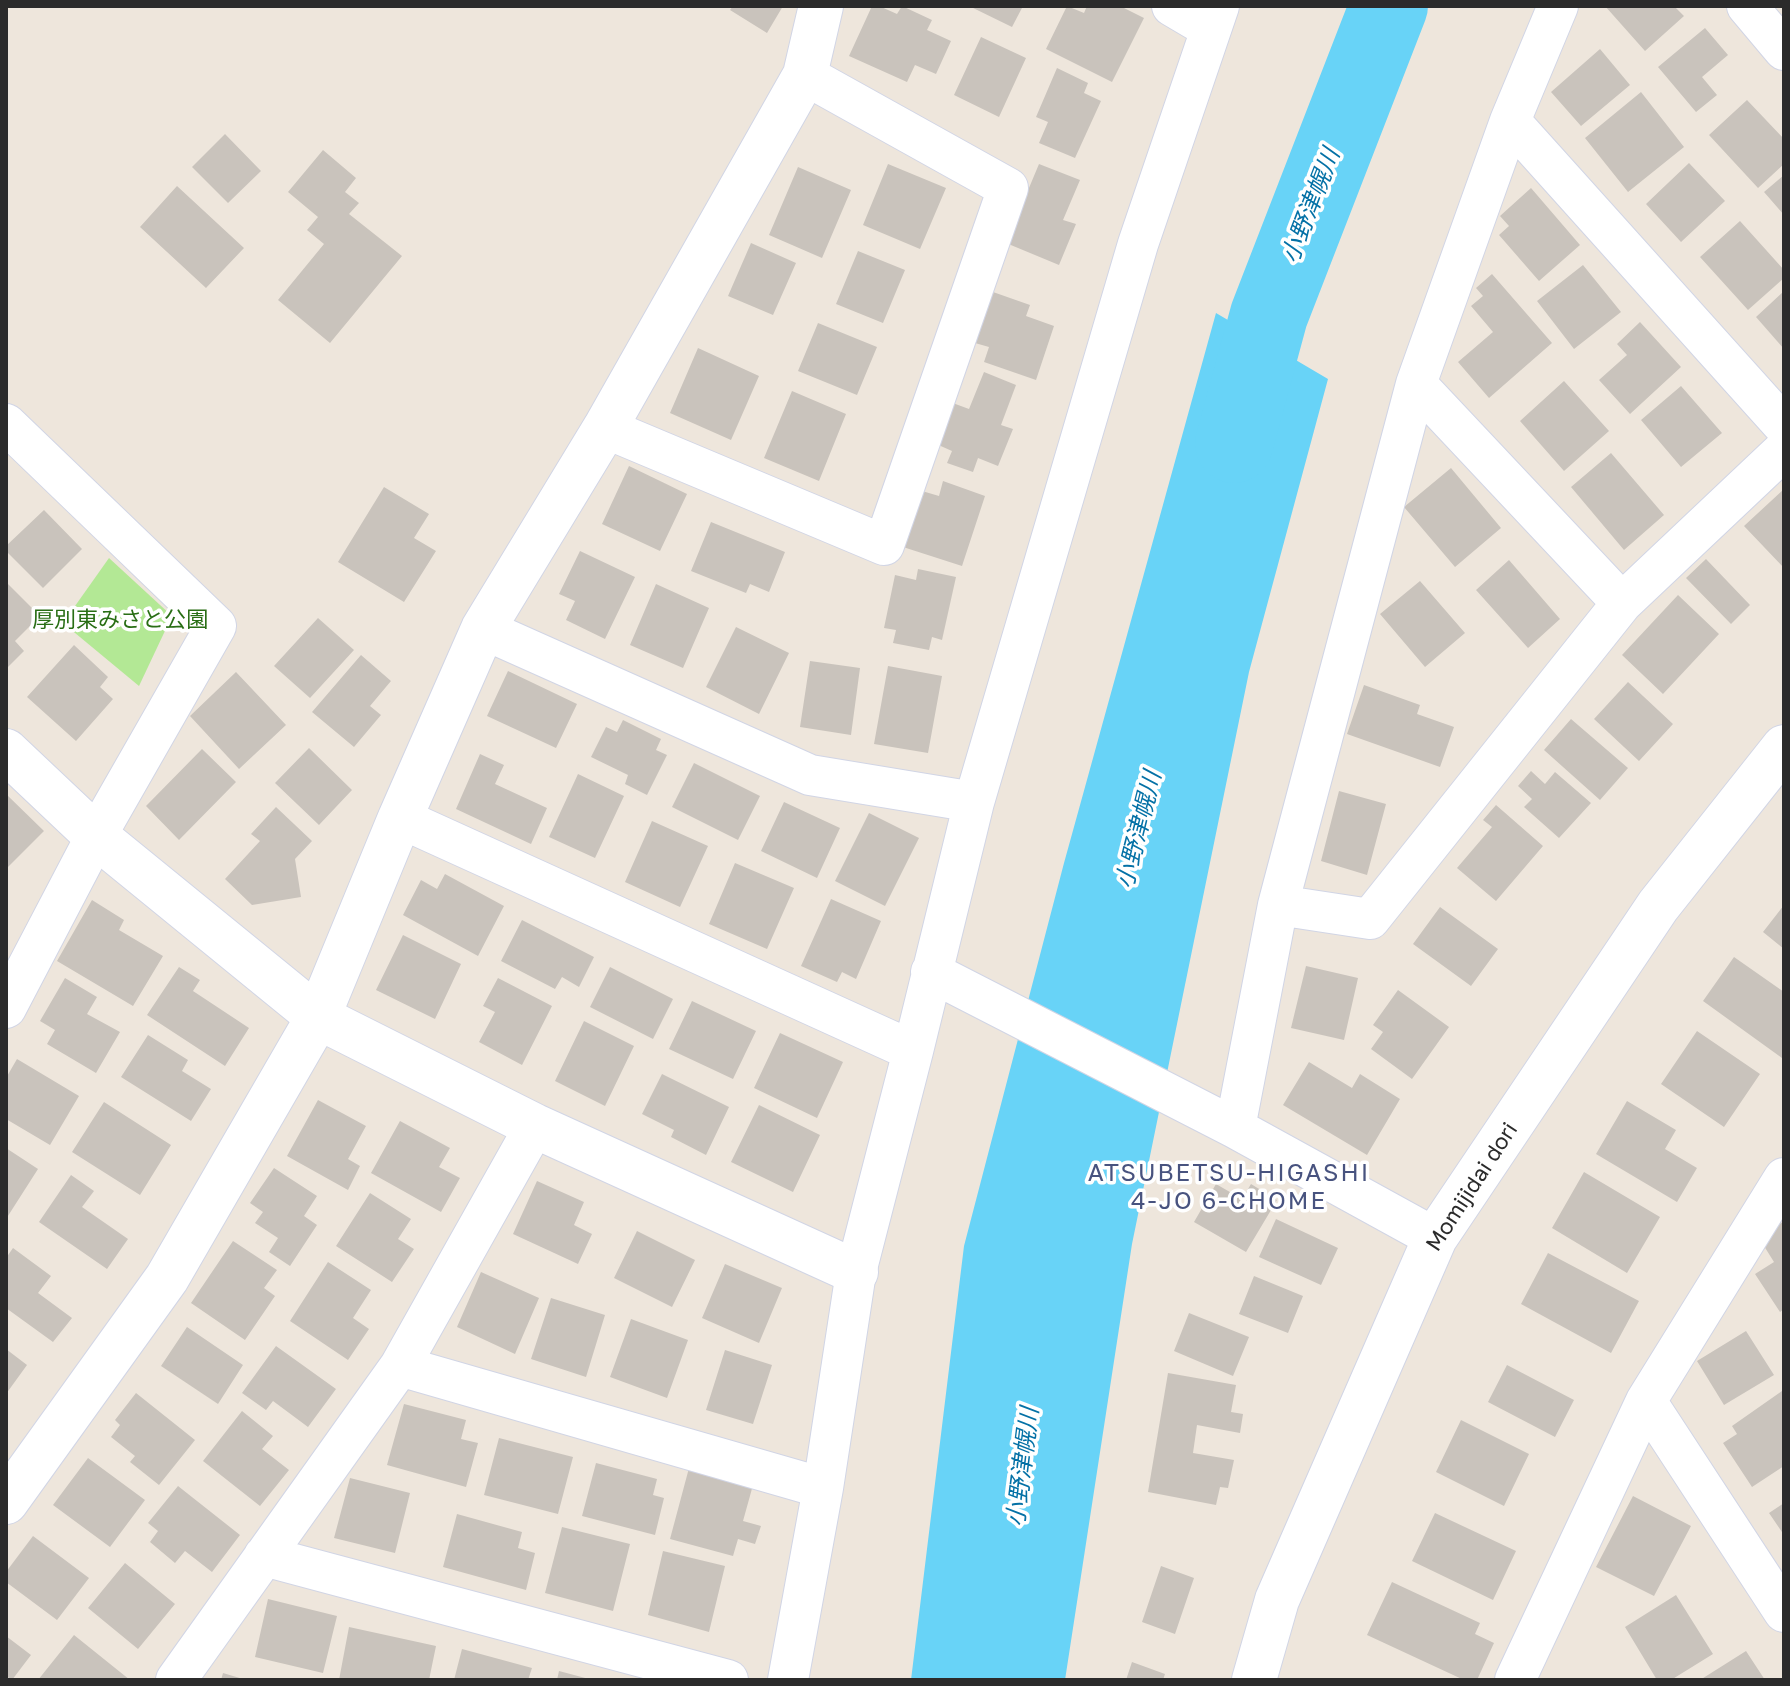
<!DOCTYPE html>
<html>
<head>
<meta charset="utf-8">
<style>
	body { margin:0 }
	#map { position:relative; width:1790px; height:1686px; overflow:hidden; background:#eee6dc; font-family:"Golos Text",sans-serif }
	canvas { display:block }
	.frame { position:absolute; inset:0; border:8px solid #2b2b2b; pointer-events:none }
</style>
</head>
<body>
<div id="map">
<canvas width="1790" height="1686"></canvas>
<div class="frame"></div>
</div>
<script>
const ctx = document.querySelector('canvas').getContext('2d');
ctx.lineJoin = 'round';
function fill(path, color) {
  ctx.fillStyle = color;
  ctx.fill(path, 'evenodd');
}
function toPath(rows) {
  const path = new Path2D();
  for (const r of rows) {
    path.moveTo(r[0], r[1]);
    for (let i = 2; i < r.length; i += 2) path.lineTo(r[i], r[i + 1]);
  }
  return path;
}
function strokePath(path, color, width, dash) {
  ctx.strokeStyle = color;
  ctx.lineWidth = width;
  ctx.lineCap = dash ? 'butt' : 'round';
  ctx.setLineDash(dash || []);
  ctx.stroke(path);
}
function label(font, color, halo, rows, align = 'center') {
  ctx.font = font + ' "Golos Text","Noto Sans JP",sans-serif';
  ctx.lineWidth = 7;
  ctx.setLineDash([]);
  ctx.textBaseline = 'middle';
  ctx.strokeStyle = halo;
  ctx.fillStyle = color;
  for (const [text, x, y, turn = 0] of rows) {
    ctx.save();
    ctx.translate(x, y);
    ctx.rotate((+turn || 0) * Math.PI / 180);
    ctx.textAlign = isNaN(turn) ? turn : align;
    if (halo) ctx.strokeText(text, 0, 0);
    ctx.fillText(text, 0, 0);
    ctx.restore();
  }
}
fill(toPath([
	[109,558,172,616,139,686,63,623]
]), '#b3e895');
fill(toPath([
	[1216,313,1328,379,1249,672,1132,1244,1065,1680,911,1680,964,1246,1064,863]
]), '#68d3f7');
strokePath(toPath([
	[1234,444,1269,315,1389,6]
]), '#68d3f7', 78);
fill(toPath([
	[733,6,783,6,767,33,730,10],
	[872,6,879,6,897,14,902,6,932,20,927,30,951,41,936,74,915,65,907,82,849,56],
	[969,6,1023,6,1012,27],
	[1067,6,1084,13,1087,6,1120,6,1144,18,1112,82,1046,49],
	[1605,6,1674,6,1684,16,1645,51],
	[1705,28,1728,55,1702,77,1717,95,1696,112,1658,67],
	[981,37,1026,58,999,117,954,95],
	[1600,49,1630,85,1581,126,1551,92],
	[1057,68,1088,83,1084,93,1101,101,1075,158,1039,143,1048,122,1036,117],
	[1641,92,1684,147,1628,192,1585,138],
	[1747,100,1784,139,1784,164,1758,188,1709,135],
	[225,134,261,171,228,203,192,167],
	[323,150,356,178,345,192,359,203,349,214,402,256,330,343,278,300,324,244,307,230,318,217,288,192],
	[1689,163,1725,201,1681,242,1646,204],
	[888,164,946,188,920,249,863,225],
	[1039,164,1080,180,1063,220,1076,224,1059,265,1006,243],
	[798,167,851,190,822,258,769,235],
	[1784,175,1784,215,1764,192],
	[177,186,244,248,206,288,140,227],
	[1531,188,1580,245,1539,281,1499,235,1509,226,1500,216],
	[1740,221,1784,270,1784,278,1748,310,1700,257],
	[751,243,796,263,773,315,728,296],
	[858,251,905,270,883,323,836,304],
	[1583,265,1621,312,1574,349,1537,301],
	[1492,274,1552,343,1489,398,1458,362,1493,332,1471,306,1483,296,1476,288],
	[1784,291,1784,349,1756,317],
	[993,292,1030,305,1026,316,1054,326,1036,380,984,362,989,347,975,343],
	[1640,322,1681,367,1630,414,1599,380,1627,355,1617,344],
	[818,323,877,347,857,395,798,371],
	[698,348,759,376,731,440,670,413],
	[984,372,1016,385,1001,425,1013,429,998,466,978,458,973,472,947,463,952,451,934,443,950,402,969,409],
	[1564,381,1609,431,1564,471,1520,421],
	[1681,386,1722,433,1681,467,1641,420],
	[792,391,846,414,819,481,764,458],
	[1611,453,1664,515,1624,550,1571,487],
	[629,466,687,494,660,551,602,524],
	[1451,468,1501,528,1455,567,1404,507],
	[943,481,985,496,962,566,903,547,922,491,939,496],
	[384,487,429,514,414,538,436,551,404,602,338,562],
	[1784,489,1784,568,1744,526],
	[44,510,82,549,43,588,6,551,6,546],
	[711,522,785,552,769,592,750,584,746,593,691,571],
	[580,551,635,577,605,639,566,620,575,601,559,594],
	[1706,559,1750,605,1731,624,1686,578],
	[1509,560,1560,619,1528,648,1476,590],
	[918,569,956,577,942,640,932,637,929,650,893,643,896,630,884,628,895,575,916,580],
	[1420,581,1465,633,1425,667,1380,614],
	[6,582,40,616,15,641,24,651,6,669],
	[656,584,709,608,683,668,630,645],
	[1678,595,1719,634,1663,694,1622,655],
	[318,618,354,650,310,698,274,666],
	[736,627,789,653,759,714,706,687],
	[74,645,108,677,100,687,113,699,76,741,27,697],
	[361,655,391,681,370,706,381,715,354,747,312,712],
	[810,661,860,668,851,735,800,727],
	[888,666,942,676,928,753,874,744],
	[508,671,577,704,556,748,487,716],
	[236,672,286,725,239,769,190,716],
	[1628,682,1673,724,1639,761,1594,719],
	[1364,685,1420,705,1417,714,1454,727,1440,767,1347,734],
	[1571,719,1628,768,1600,800,1544,750],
	[623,720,661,739,656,750,667,755,647,795,625,784,628,775,591,757,606,727,617,732],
	[309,748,352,790,319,825,275,783],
	[202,749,236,782,179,840,146,806],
	[480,754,504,765,495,784,547,808,531,844,456,809],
	[694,763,760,796,738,840,672,807],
	[1531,771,1545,784,1555,772,1591,803,1559,838,1524,807,1532,799,1518,786],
	[578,774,624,796,595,858,549,837],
	[1339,791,1386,804,1367,875,1321,861],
	[6,794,44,831,6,869],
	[784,802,840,828,817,878,761,851],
	[1496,805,1543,846,1496,901,1457,868,1492,827,1483,820],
	[276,807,312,841,295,859,301,897,252,905,225,879,260,841,251,834],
	[869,813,919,838,885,906,835,881],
	[652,821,708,846,680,907,625,882],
	[735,863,794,888,767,949,709,924],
	[445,874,504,906,478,956,403,915,421,880,437,889],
	[831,899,881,921,856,979,842,972,837,982,801,966],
	[92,900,124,920,119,930,163,956,133,1006,57,961],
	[1784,905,1784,949,1763,932],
	[1440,907,1498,949,1471,986,1413,944],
	[522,920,594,957,579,987,562,977,555,989,501,961],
	[403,935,461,964,435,1019,376,990],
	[1734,957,1784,992,1782,1058,1703,1001],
	[1306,966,1358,978,1344,1040,1291,1028],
	[179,967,200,980,193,991,249,1028,225,1066,147,1015],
	[610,967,673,999,653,1039,590,1007],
	[65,978,97,997,87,1014,120,1032,96,1073,47,1044,55,1030,40,1021],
	[498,978,552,1006,522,1065,479,1042,495,1012,483,1006],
	[1398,990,1449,1027,1412,1079,1371,1049,1383,1032,1373,1025],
	[692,1001,756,1031,733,1079,669,1049],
	[584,1021,634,1046,605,1106,555,1081],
	[1697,1031,1760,1074,1724,1127,1661,1084],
	[780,1033,843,1062,817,1118,754,1088],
	[148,1035,188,1060,182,1071,211,1089,191,1121,121,1077],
	[17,1059,79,1096,50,1145,6,1119,6,1078],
	[1309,1062,1352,1088,1360,1074,1400,1099,1367,1155,1283,1105],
	[662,1074,729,1107,706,1155,671,1137,674,1130,642,1114],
	[318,1100,366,1126,348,1159,360,1166,348,1190,287,1156],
	[1627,1101,1676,1130,1665,1149,1697,1168,1677,1202,1596,1154],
	[104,1102,171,1145,140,1195,72,1152],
	[759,1105,820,1135,793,1192,731,1162],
	[400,1121,450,1148,439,1167,460,1178,441,1212,371,1173],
	[6,1148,38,1169,6,1219],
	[274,1168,317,1196,304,1216,317,1225,290,1266,269,1252,278,1238,255,1223,263,1212,250,1203],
	[1584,1172,1660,1217,1627,1273,1552,1228],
	[71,1175,94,1191,82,1207,128,1239,107,1269,39,1222],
	[537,1181,584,1202,574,1225,592,1234,578,1264,513,1234],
	[1216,1184,1242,1199,1251,1184,1277,1200,1246,1252,1194,1222],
	[370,1193,411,1219,398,1239,414,1249,392,1282,336,1246],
	[1276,1219,1338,1248,1321,1285,1259,1257],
	[1784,1221,1784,1309,1780,1312,1755,1274,1774,1262,1759,1238],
	[637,1231,695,1260,672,1307,614,1278],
	[233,1241,277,1270,264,1288,275,1296,245,1340,191,1303],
	[13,1248,51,1276,38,1293,72,1318,53,1342,6,1308,6,1258],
	[1548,1253,1639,1301,1611,1353,1521,1304],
	[328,1262,371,1290,353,1318,369,1329,348,1360,290,1321],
	[725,1264,782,1288,759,1343,702,1318],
	[481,1272,539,1298,515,1354,457,1327],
	[1254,1276,1303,1296,1288,1333,1239,1314],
	[551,1298,605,1315,586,1377,531,1359],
	[1189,1313,1249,1337,1233,1376,1174,1351],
	[631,1319,688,1340,667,1398,610,1377],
	[187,1327,243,1365,218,1404,161,1366],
	[1746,1331,1774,1375,1724,1405,1697,1361],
	[276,1346,336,1389,308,1427,273,1401,266,1410,242,1393],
	[6,1349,27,1365,6,1394],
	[725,1350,772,1365,753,1424,706,1410],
	[1507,1365,1574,1400,1555,1437,1488,1402],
	[1168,1373,1236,1385,1231,1412,1243,1414,1240,1433,1197,1425,1193,1453,1234,1460,1228,1488,1220,1487,1216,1505,1148,1492],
	[1782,1391,1784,1466,1752,1487,1723,1443,1737,1434,1732,1426],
	[136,1393,195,1440,159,1485,130,1462,135,1456,111,1437,120,1425,115,1420],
	[404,1404,466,1420,461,1439,478,1443,466,1487,387,1465],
	[242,1411,273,1436,262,1449,289,1470,260,1506,203,1461],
	[1461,1420,1529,1454,1504,1506,1436,1472],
	[499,1438,573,1457,558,1514,484,1495],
	[88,1458,145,1500,110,1547,53,1505],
	[596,1463,657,1479,653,1495,664,1498,655,1535,582,1516],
	[689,1468,753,1485,743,1521,761,1526,755,1544,738,1539,733,1556,670,1539],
	[350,1478,410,1493,395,1553,334,1538],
	[178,1486,240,1535,212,1572,185,1551,175,1563,150,1542,158,1531,148,1523],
	[1633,1496,1691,1526,1654,1596,1596,1567],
	[1784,1503,1784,1535,1769,1513],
	[1435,1513,1516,1551,1493,1600,1412,1561],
	[457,1514,522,1532,518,1548,535,1553,526,1590,443,1567],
	[562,1527,630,1544,613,1611,545,1593],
	[33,1536,89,1578,57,1620,6,1582,6,1572],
	[663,1551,725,1566,709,1632,648,1615],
	[125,1563,175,1604,138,1649,88,1608],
	[1161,1566,1194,1578,1175,1634,1142,1622],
	[1392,1582,1480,1623,1475,1634,1494,1643,1477,1680,1464,1680,1367,1635],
	[1676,1595,1713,1654,1671,1680,1657,1680,1625,1627],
	[268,1599,337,1616,323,1673,255,1657],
	[349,1627,436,1646,429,1680,339,1680],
	[74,1635,130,1680,38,1680],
	[6,1636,31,1655,12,1680,6,1676],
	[462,1649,532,1668,528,1680,454,1680],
	[1746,1651,1765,1680,1700,1680],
	[1132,1662,1165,1674,1163,1680,1126,1680],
	[559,1671,589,1679,589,1680,557,1680],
	[223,1673,243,1679,243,1680,221,1680]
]), '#c9c3bc');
const minor = toPath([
	[1172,6,1211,29],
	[1747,6,1784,50],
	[1510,121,1784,426],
	[1416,384,1622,603],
	[6,424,216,626,96,836,6,1008],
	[605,428,884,545,1008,188,805,75],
	[483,629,810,775,974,802],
	[400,818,913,1051],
	[1278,905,1370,919,1622,603,1784,450],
	[931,972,1235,1128,1435,1238],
	[1235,1128,1278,905,1416,384,1510,121,1558,6],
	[400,1366,823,1488],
	[1646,1401,1784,1612],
	[264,1556,728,1680],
	[176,1680,400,1366,535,1126],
	[788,1680,823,1488,856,1272,913,1051,974,802,1138,244,1219,6],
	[1515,1680,1646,1401,1784,1178]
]);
const tertiary = toPath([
	[6,751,96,836,318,1017,535,1126,856,1272],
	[6,1502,167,1278,318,1017,400,818,483,629,605,428,805,75,821,6],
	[1254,1680,1277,1600,1435,1238,1658,906,1784,747]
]);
strokePath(minor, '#d1d5e5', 42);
strokePath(tertiary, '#d1d5e5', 46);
strokePath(minor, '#fff', 40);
strokePath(tertiary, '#fff', 44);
label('22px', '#296e15', '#fff', [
	["厚別東みさと公園",120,620]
]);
label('22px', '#2b2b2b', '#fff', [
	["Momijidai dori",1472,1187,-57]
]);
label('italic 24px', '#0471a6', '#fff', [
	["小野津幌川",1311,206,-69],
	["小野津幌川",1139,830,-76],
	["小野津幌川",1023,1467,-83]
]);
ctx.letterSpacing = '2px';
label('24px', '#48537f', '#fff', [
	["ATSUBETSU-HIGASHI",1229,1173],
	["4-JO 6-CHOME",1229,1201]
]);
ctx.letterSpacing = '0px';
</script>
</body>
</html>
